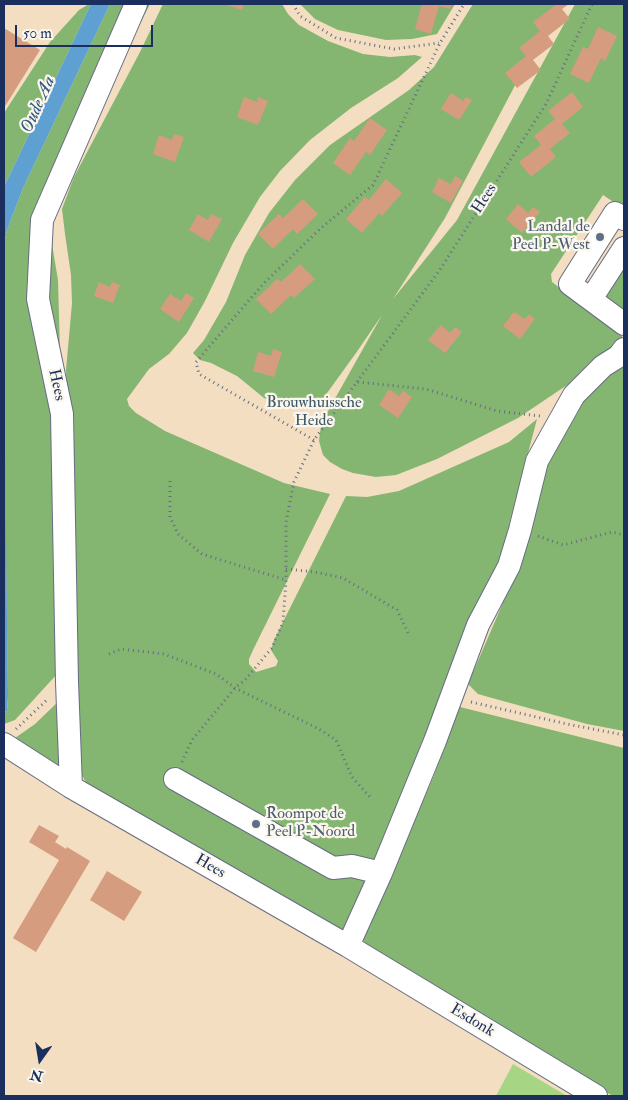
<!DOCTYPE html>
<html>
<head>
<meta charset="utf-8">
<style>
	body { margin:0 }
	#map { position:relative; width:628px; height:1100px; overflow:hidden; background:#f3dec1; font-family:"IM FELL Double Pica",serif }
	canvas { display:block }
	.frame { position:absolute; inset:0; border:5px solid #1b2f5e; pointer-events:none }
	.north { position:absolute; left:15px; top:1035px; width:50px; height:50px; -webkit-text-stroke:4px #fbf7ec; paint-order:stroke; rotate:193deg; font-size:14px; font-weight:700; line-height:20px; text-align:center; color:#1b2f5e }
	.north::after { content:''; display:block; margin:auto; width:18px; height:22px; background:#1b2f5e; clip-path:polygon(50% 0,100% 100%,50% 72%,0 100%) }
	.scale { position:absolute; left:15px; top:25px; width:138px; height:22px; box-sizing:border-box; border:2px solid #1b2f5e; border-top:0; padding-left:6px; font-size:15px; line-height:18px; white-space:nowrap; color:#1b2f5e; -webkit-text-stroke:4px #fbf7ec; paint-order:stroke }
</style>
</head>
<body>
<div id="map">
<canvas width="628" height="1100"></canvas>
<div class="frame"></div>
<div class="north">N</div>
<div class="scale">50 m</div>
</div>
<script>
const ctx = document.querySelector('canvas').getContext('2d');
ctx.lineJoin = 'round';
function fill(path, color) {
  ctx.fillStyle = color;
  ctx.fill(path, 'evenodd');
}
function toPath(rows) {
  const path = new Path2D();
  for (const r of rows) {
    path.moveTo(r[0], r[1]);
    for (let i = 2; i < r.length; i += 2) path.lineTo(r[i], r[i + 1]);
  }
  return path;
}
function strokePath(path, color, width, dash) {
  ctx.strokeStyle = color;
  ctx.lineWidth = width;
  ctx.lineCap = dash ? 'butt' : 'round';
  ctx.setLineDash(dash || []);
  ctx.stroke(path);
}
function label(font, color, halo, rows, align = 'center') {
  ctx.font = font + ' "IM FELL Double Pica",serif';
  ctx.lineWidth = 4.5;
  ctx.setLineDash([]);
  ctx.textBaseline = 'middle';
  ctx.strokeStyle = halo;
  ctx.fillStyle = color;
  for (const [text, x, y, turn = 0] of rows) {
    ctx.save();
    ctx.translate(x, y);
    ctx.rotate((+turn || 0) * Math.PI / 180);
    ctx.textAlign = isNaN(turn) ? turn : align;
    if (halo) ctx.strokeText(text, 0, 0);
    ctx.fillText(text, 0, 0);
    ctx.restore();
  }
}
fill(toPath([
	[513,1064,567,1096,496,1096]
]), '#a6d583');
fill(toPath([
	[89,4,91,4,4,187,4,113,50,42,79,10],
	[110,4,150,4,58,185,48,221,58,280,62,427,58,673,15,720,4,724,4,712,7,711,8,696,5,490,4,244,7,230,23,188],
	[163,4,282,4,288,14,299,25,328,41,363,54,390,57,415,55,422,57,398,78,351,108,310,140,280,171,260,197,233,243,205,301,187,333,169,354,149,369,127,399,129,406,136,413,165,431,284,483,330,494,254,648,249,659,249,664,256,672,276,666,278,661,271,650,274,640,346,496,367,497,399,491,509,442,537,419,509,525,496,577,469,618,394,832,346,938,89,788,83,777,78,773,66,370,72,303,71,275,65,234,62,209,74,177,140,52],
	[300,4,455,4,437,34,412,39,386,40,338,30,315,19],
	[473,4,558,4,445,218,393,299,457,220,575,4,624,4,624,209,603,195,551,274,552,282,622,336,623,339,582,375,518,418,437,459,396,475,376,477,353,473,342,469,330,462,323,455,319,441,320,432,323,420,382,315,356,353,322,400,310,409,290,407,264,398,237,376,211,363,200,360,193,353,204,340,226,302,245,255,269,213,295,180,330,145,409,90,434,67],
	[624,266,624,317,602,300],
	[618,366,624,368,624,731,587,724,492,698,478,694,468,684,518,568,548,463,582,398],
	[61,699,63,773,12,743,15,738,35,724],
	[460,707,624,748,624,1096,613,1096,366,949,363,938,433,778]
]), '#84b671');
fill(toPath([
	[91,4,110,4,23,188,7,230,4,244,4,187],
	[4,372,8,696,7,711,4,712]
]), '#5da0d1');
fill(toPath([
	[224,4,244,4,242,10],
	[422,4,452,4,450,9,439,6,431,34,415,29],
	[557,4,569,4,562,9,570,19,548,36,554,44,533,60,541,70,517,88,505,73,526,56,519,48,540,31,533,22],
	[598,27,617,36,605,61,601,58,589,83,570,74,583,47,588,49],
	[4,28,40,50,4,108],
	[572,92,583,107,562,124,570,133,550,149,556,157,531,177,519,162,541,145,534,136,555,119,548,111],
	[451,93,463,101,466,97,472,100,459,120,441,109],
	[244,97,257,102,258,97,268,101,258,125,237,117],
	[370,118,387,130,370,155,366,152,350,175,333,163,350,138,354,141],
	[174,134,184,137,175,162,153,154,159,135,172,140],
	[455,176,463,181,451,203,432,192,439,178,451,184],
	[386,179,402,193,382,216,379,213,362,233,346,219,365,197,369,200],
	[303,199,318,214,297,234,293,229,273,249,258,234,279,214,283,218],
	[518,204,528,213,533,207,540,212,522,233,506,219],
	[198,214,208,220,211,214,222,219,209,242,189,230],
	[300,264,315,279,294,298,291,295,271,314,256,299,277,279,281,282],
	[99,282,110,287,112,282,120,285,113,303,94,296],
	[186,293,194,298,179,322,160,309,170,294,181,301],
	[514,312,525,319,529,314,535,319,520,339,503,326],
	[441,325,450,333,455,327,462,332,445,353,428,340],
	[273,349,282,352,274,377,253,371,258,352,271,356],
	[389,389,399,396,403,391,412,397,398,418,379,405],
	[39,825,59,836,55,842,66,849,67,847,90,861,36,952,13,938,59,860,29,842],
	[107,871,142,892,124,921,90,900]
]), '#d69c7f');
const minor = toPath([
	[624,219,615,213,570,284,624,324],
	[591,299,624,248],
	[4,744,71,787,348,946,596,1096],
	[175,779,333,868,352,866,381,873],
	[71,787,67,682,62,414,38,299,42,220,136,4],
	[348,946,381,873,435,741,478,625,509,566,520,530,537,461,574,395,603,366,619,356,624,349]
]);
strokePath(minor, '#676c81', 24);
strokePath(toPath([
	[293,4,300,16,336,38,394,49,439,43],
	[357,382,439,271,546,104,592,4],
	[314,440,199,374,196,362,263,284,321,228,373,185,440,43,464,4],
	[170,481,170,517,178,534,202,554,286,580],
	[538,536,563,545,612,532,624,535],
	[286,569,315,572,343,578,397,610,409,635],
	[109,654,121,649,164,654,216,674,235,688,319,729,336,740,352,777,370,797],
	[471,702,567,724,624,735],
	[16,729,48,699],
	[182,762,192,740,235,688,245,680,272,648,283,622,286,580,286,522,294,482,314,440,357,382,426,389,497,411,540,416]
]), '#676c81', 3, [1, 4]);
strokePath(minor, '#fff', 22);
for (const [x, y, r, color] of [
	[600,237,5,"#5c6f8a"],
	[256,824,5,"#5c6f8a"]
]) {
  const dot = new Path2D();
  dot.arc(x, y, r, 0, 2 * Math.PI);
  ctx.fillStyle = color;
  ctx.fill(dot);
  strokePath(dot, '#fbf7ec', 2);
}
label('16px', '#1b2f5e', '#fbf7ec', [
	["Hees",485,199,-57],
	["Hees",56,385,78],
	["Hees",210,867,30],
	["Esdonk",472,1021,31]
]);
label('16px', '#4e5e75', '#fbf7ec', [
	["Landal de",590,228],
	["Peel P-West",590,246],
	["Roompot de",266,815,"left"],
	["Peel P-Noord",266,833,"left"]
], 'right');
label('16px', '#3e5867', '#fbf7ec', [
	["Brouwhuissche",314,404],
	["Heide",314,422]
]);
label('italic 18px', '#325786', '#fbf7ec', [
	["Oude Aa",39,105,-66]
]);
</script>
</body>
</html>
